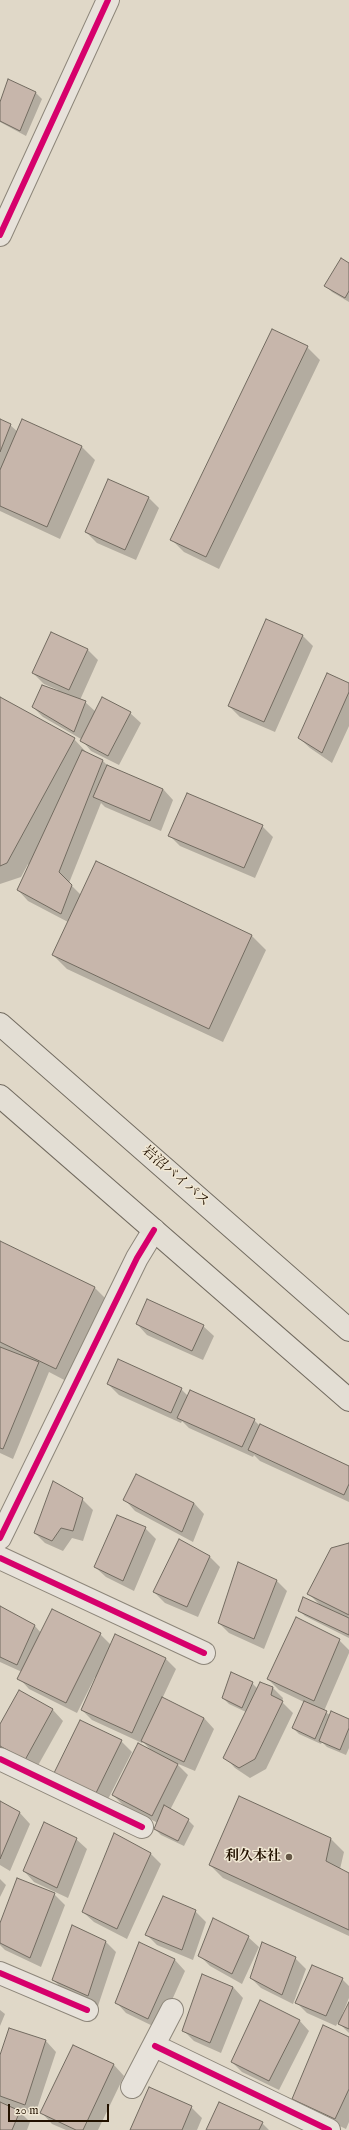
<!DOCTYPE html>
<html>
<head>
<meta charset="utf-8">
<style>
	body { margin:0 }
	#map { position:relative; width:349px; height:2130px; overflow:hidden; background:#e0d8c8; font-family:"IM FELL English",serif }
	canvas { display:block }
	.scale { position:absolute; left:8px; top:2104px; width:101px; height:18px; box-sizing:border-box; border:2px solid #231200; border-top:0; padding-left:5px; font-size:12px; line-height:14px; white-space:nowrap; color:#231200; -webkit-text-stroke:3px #f1e8d4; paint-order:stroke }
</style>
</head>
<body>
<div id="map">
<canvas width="349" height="2130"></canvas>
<div class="scale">20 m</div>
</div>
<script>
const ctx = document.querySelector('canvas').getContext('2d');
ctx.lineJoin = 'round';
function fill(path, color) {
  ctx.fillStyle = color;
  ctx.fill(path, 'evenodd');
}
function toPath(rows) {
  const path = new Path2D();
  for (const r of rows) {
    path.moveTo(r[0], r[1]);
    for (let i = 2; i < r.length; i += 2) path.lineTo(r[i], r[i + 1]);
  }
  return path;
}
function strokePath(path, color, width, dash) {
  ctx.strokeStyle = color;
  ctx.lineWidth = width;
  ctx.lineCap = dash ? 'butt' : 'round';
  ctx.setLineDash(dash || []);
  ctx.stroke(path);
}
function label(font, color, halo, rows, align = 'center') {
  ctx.font = font + ' "IM FELL English","Noto Serif JP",serif';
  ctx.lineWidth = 3;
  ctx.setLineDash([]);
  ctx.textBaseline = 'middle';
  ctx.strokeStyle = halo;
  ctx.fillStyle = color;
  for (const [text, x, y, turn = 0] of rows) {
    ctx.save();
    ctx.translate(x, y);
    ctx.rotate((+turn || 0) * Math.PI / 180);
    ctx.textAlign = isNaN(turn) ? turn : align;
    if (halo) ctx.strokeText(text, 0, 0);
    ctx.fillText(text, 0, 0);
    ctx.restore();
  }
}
fill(toPath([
	[9,81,36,93,42,99,26,136,0,122,0,105],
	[349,264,349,302,332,292,326,286],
	[307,347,320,360,219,569,184,552,171,539],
	[0,420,10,425,18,432,23,421,82,447,95,460,60,539,0,511],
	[148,497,159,508,136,560,97,543,86,532],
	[302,635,313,646,275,732,240,717,229,706],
	[88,650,98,660,80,700,85,702,96,712,130,713,141,723,119,765,91,751,81,739,43,717,33,707,58,690,44,684,33,673],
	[349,685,349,726,332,763,310,748,299,738],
	[0,698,74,739,88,754,103,761,108,766,163,789,173,800,161,831,105,807,101,803,69,883,81,895,96,862,252,936,266,950,223,1042,67,969,53,955,68,922,28,901,18,890,29,865,28,864,21,877,0,884],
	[262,826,273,837,255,878,180,846,170,836],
	[0,1242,95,1288,109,1302,70,1383,49,1372,13,1459,0,1453],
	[137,1324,203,1326,214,1336,203,1360,147,1335],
	[108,1384,181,1389,188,1396,254,1420,260,1426,349,1467,349,1502,260,1461,254,1455,253,1457,189,1428,182,1421,181,1423,119,1395],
	[136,1476,194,1503,204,1514,193,1542,135,1511,125,1500],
	[82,1499,93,1510,83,1541,72,1538,63,1551,45,1543,35,1533],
	[145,1528,156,1539,134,1591,106,1577,95,1567],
	[349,1544,349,1638,305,1616,299,1610,321,1606,308,1593],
	[210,1557,220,1567,198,1617,165,1603,154,1592],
	[276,1580,287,1591,264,1649,229,1633,219,1623],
	[0,1607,35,1626,41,1633,100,1634,111,1645,165,1658,176,1669,162,1699,204,1718,214,1729,195,1771,176,1763,188,1775,170,1810,188,1820,194,1826,184,1846,161,1835,155,1829,158,1823,124,1806,113,1795,152,1751,143,1742,142,1743,92,1720,82,1710,96,1678,95,1677,77,1713,29,1689,19,1678,22,1672,0,1662],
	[339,1640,349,1650,349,1653,324,1711,331,1716,349,1720,349,1748,346,1755,327,1747,322,1742,321,1744,299,1734,293,1728,304,1702,279,1690,268,1679],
	[252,1683,258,1689,261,1683,273,1688,283,1698,282,1702,293,1713,266,1769,250,1778,235,1768,225,1757,246,1712,229,1704,223,1698],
	[19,1691,53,1710,63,1721,36,1769,0,1749,0,1726],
	[121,1741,132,1752,106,1803,66,1783],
	[0,1802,20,1813,30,1824,10,1871,0,1865],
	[76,1839,87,1849,68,1898,34,1882,24,1871],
	[331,1839,344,1852,340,1869,349,1874,349,1936,223,1878,210,1865],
	[151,1854,161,1864,127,1939,94,1922,83,1912],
	[0,1879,6,1885,0,1897],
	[54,1894,65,1905,41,1967,5,1950,0,1945,0,1926],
	[195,1911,206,1922,193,1960,157,1945,146,1934],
	[73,1926,106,1942,116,1952,98,2006,64,1990,53,1980],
	[248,1937,259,1947,242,1984,210,1966,199,1955],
	[140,1944,175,1960,185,1971,159,2029,126,2013,116,2002],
	[295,1958,306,1969,293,2004,261,1988,251,1978],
	[342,1979,349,1986,349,1998,342,2015,343,2016,349,2004,349,2033,338,2022,336,2026,307,2013,296,2002],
	[233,1987,243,1998,221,2053,194,2041,183,2030],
	[0,2010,5,2014,0,2026],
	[299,2020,309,2031,279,2090,242,2072,232,2062],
	[10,2029,46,2041,56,2052,35,2115,15,2108,14,2109,20,2112,30,2122,27,2130,0,2130,0,2058],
	[349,2038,349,2122,346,2129,304,2109,293,2099],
	[73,2046,114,2065,124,2076,98,2130,66,2130,52,2124,42,2113],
	[191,2107,202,2118,197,2130,131,2130],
	[262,2123,269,2130,207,2130]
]), '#0003');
const building = toPath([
	[8,79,36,92,20,131,0,121,0,102,8,79],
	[341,258,349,263,349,291,345,298,324,286,341,258],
	[272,329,308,346,206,557,170,540,272,329],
	[0,419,11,424,0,452,0,419],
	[22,419,82,446,47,527,0,506,0,470,22,419],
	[108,479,149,497,125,550,85,532,108,479],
	[266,619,303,635,264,722,228,706,266,619],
	[51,632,88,649,69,690,32,673,51,632],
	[327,673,349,683,349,692,322,753,298,738,327,673],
	[42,685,86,701,74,732,32,707,42,685],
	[0,697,75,738,7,863,0,866,0,697],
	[102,697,131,712,108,756,80,741,102,697],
	[82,750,103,760,59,872,72,885,61,914,17,890,82,750],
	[107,765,163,789,150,821,93,797,107,765],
	[187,793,263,825,244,868,168,836,187,793],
	[96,861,252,935,209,1029,52,955,96,861],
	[0,1241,95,1287,56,1369,0,1342,0,1241],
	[147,1299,204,1325,192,1351,136,1324,147,1299],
	[0,1347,39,1362,3,1449,0,1448,0,1347],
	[118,1359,182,1388,171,1413,107,1384,118,1359],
	[190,1390,255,1419,242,1447,177,1418,190,1390],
	[260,1424,349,1466,349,1484,344,1495,248,1450,260,1424],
	[136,1474,194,1503,182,1532,123,1500,136,1474],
	[53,1481,83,1498,73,1531,61,1528,52,1541,34,1533,53,1481],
	[117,1515,146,1527,123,1581,94,1567,117,1515],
	[179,1539,210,1556,187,1607,153,1592,179,1539],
	[349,1543,349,1615,307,1594,331,1548,349,1543],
	[238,1562,277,1580,254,1639,218,1623,238,1562],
	[303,1597,349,1618,349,1635,298,1611,303,1597],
	[0,1606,35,1625,17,1665,0,1657,0,1606],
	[52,1609,101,1633,66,1703,17,1679,52,1609],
	[296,1617,340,1639,314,1701,267,1679,296,1617],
	[115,1634,166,1658,132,1733,81,1710,115,1634],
	[231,1672,253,1682,242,1708,222,1698,231,1672],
	[260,1682,273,1687,271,1695,283,1701,255,1759,239,1768,223,1758,260,1682],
	[19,1690,53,1709,25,1760,0,1746,0,1724,19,1690],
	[162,1697,204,1718,184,1762,141,1741,162,1697],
	[304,1701,327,1711,315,1739,292,1728,304,1701],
	[331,1711,349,1719,349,1728,340,1750,319,1741,331,1711],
	[80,1720,122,1740,96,1793,54,1773,80,1720],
	[138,1743,178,1764,152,1816,112,1795,138,1743],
	[239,1796,331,1838,326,1861,349,1873,349,1930,209,1865,239,1796],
	[0,1801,20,1812,0,1859,0,1801],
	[164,1805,189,1819,178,1841,154,1829,164,1805],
	[44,1822,77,1838,57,1888,23,1871,44,1822],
	[114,1833,151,1853,117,1929,82,1912,114,1833],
	[17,1878,55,1893,30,1958,0,1943,0,1923,17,1878],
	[163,1896,196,1910,182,1950,145,1935,163,1896],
	[213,1918,249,1936,232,1974,198,1956,213,1918],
	[72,1925,106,1941,88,1996,52,1980,72,1925],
	[139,1942,175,1959,148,2019,115,2003,139,1942],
	[262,1942,296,1957,282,1995,250,1978,262,1942],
	[312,1965,343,1978,326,2016,295,2003,312,1965],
	[202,1974,233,1987,210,2043,182,2031,202,1974],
	[260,2000,300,2020,269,2081,231,2062,260,2000],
	[349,2002,349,2029,338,2024,349,2002],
	[323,2025,349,2037,349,2089,335,2119,292,2099,323,2025],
	[9,2028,46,2040,25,2105,0,2096,0,2055,9,2028],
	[73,2045,114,2064,83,2130,76,2130,40,2113,73,2045],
	[149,2087,192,2106,182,2130,130,2130,149,2087],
	[0,2102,20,2111,12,2130,0,2130,0,2102],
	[219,2102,263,2122,259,2130,206,2130,219,2102]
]);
fill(building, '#c7b6ab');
strokePath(building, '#726b60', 1);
const street = toPath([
	[0,235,108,0],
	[0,1538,137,1258,154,1230],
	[0,1558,204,1653],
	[0,1759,142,1827],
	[0,1973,87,2010],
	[155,2046,329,2130],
	[132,2087,172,2010]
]);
const highway = toPath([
	[0,1024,349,1330],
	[0,1096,349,1400]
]);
strokePath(street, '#8d867a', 24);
strokePath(highway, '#726b60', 24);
strokePath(street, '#e7e2da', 22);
strokePath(highway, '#e3ded4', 22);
strokePath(toPath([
	[0,235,108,0],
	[0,1538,137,1258,154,1230],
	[0,1558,204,1653],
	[0,1759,142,1827],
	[0,1973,87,2010],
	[155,2046,329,2130]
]), '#d6006c', 6);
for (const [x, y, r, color] of [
	[289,1857,4,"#655746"]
]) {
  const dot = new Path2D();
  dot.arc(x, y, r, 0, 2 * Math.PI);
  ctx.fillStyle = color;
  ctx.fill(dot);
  strokePath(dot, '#f1e8d4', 1.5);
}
label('14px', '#231200', '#f1e8d4', [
	["岩沼バイパス",175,1177,41]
]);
label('bold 14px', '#231200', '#f1e8d4', [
	["利久本社",281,1857]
], 'right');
</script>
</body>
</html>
